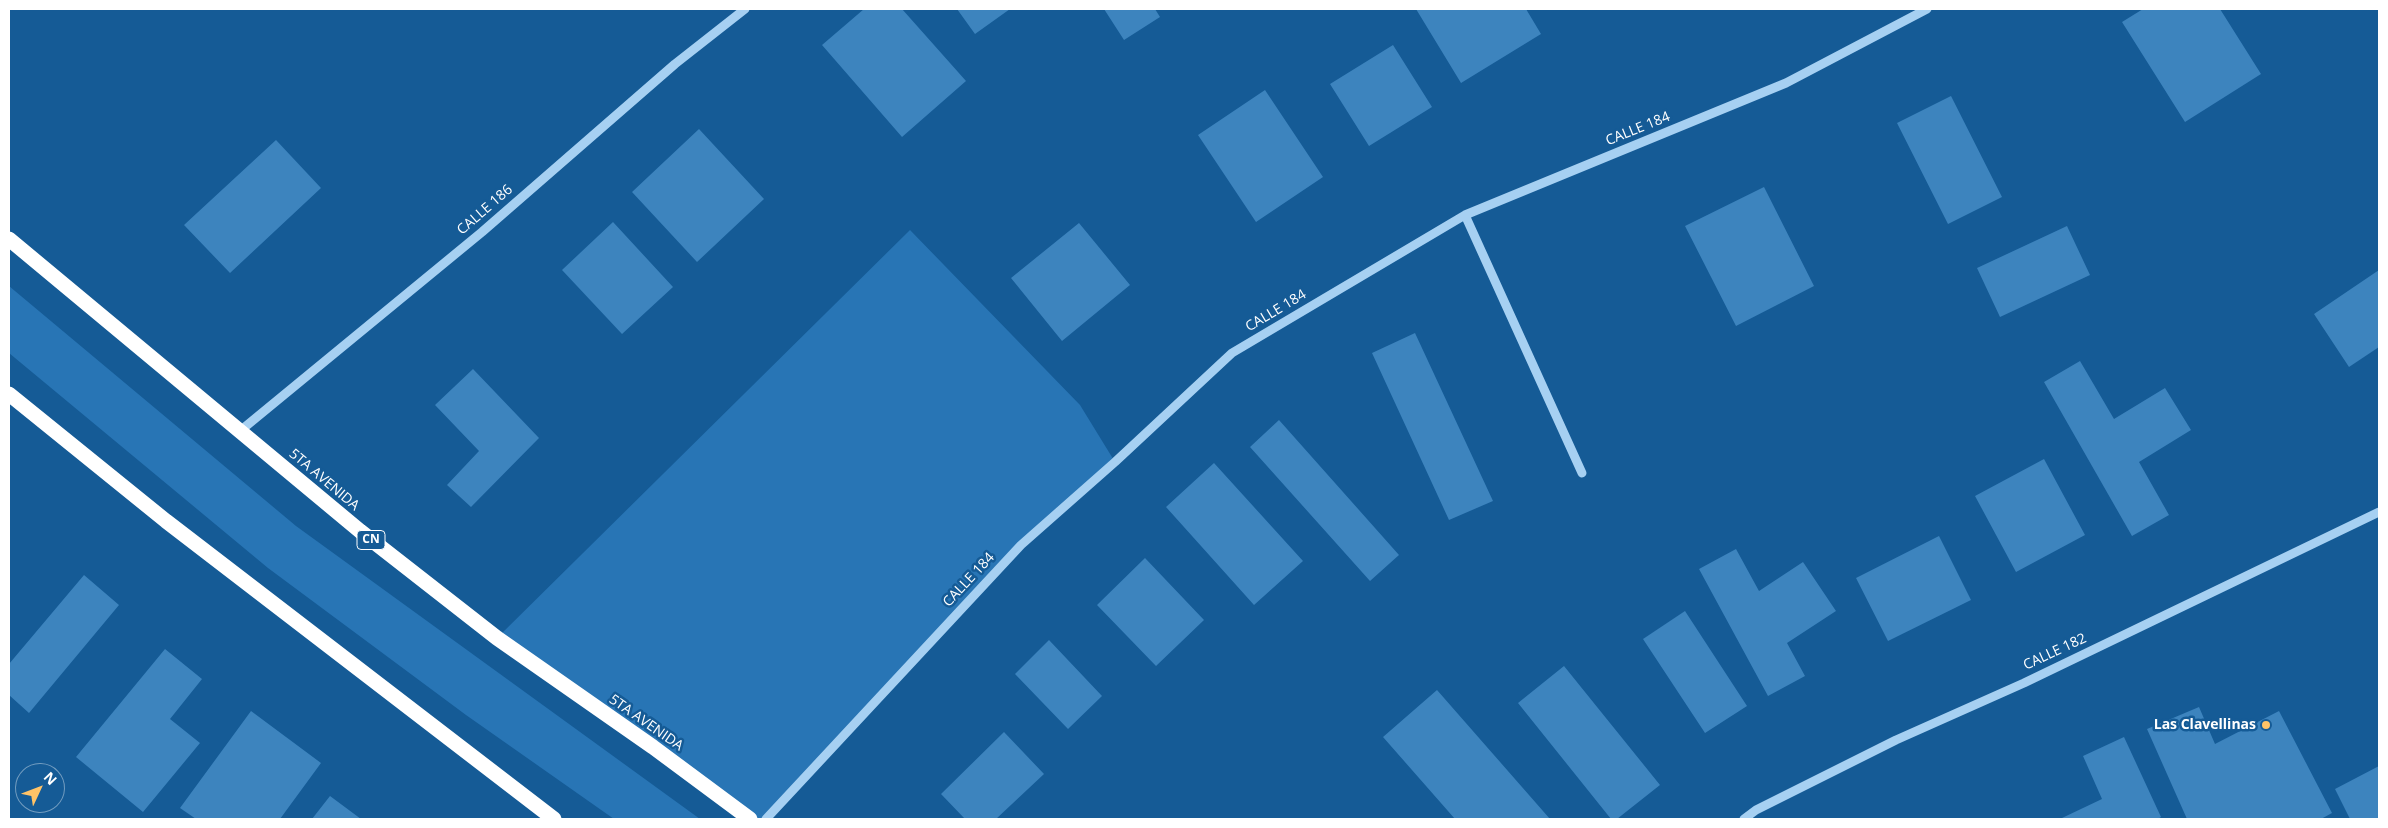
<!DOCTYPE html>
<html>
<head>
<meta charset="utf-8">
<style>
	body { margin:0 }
	#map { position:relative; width:2388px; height:828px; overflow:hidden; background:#155b96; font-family:"Open Sans",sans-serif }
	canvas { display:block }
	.frame { position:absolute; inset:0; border:10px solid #fff; pointer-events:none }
	.north { position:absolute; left:15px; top:763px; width:50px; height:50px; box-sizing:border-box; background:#155b96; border:1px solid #739dc0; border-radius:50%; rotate:47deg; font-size:14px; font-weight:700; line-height:20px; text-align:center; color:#fff }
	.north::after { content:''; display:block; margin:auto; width:18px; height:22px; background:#ffc367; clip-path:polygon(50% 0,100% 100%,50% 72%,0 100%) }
</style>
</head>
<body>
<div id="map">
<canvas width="2388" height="828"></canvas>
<div class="frame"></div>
<div class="north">N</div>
</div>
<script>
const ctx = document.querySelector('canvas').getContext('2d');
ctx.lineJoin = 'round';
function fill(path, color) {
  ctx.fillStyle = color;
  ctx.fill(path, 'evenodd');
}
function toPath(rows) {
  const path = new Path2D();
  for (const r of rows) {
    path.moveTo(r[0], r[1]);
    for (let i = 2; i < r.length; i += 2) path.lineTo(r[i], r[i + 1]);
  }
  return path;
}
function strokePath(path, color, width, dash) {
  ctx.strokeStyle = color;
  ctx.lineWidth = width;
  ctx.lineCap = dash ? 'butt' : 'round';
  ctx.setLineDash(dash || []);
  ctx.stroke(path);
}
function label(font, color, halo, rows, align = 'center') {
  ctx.font = font + ' "Open Sans",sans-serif';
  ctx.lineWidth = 5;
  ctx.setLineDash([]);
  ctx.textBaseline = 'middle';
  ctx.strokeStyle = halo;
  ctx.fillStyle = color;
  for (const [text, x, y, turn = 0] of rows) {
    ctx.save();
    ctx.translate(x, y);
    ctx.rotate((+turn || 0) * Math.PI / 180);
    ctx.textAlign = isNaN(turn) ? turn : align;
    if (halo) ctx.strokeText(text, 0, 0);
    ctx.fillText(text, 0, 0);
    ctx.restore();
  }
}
fill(toPath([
	[910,230,1080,405,1115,462,1021,545,766,819,750,819,497,638],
	[9,286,296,526,700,819,614,819,466,715,268,568,9,353]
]), '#2875b5');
fill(toPath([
	[864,9,902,9,966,81,902,137,822,45],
	[957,9,1010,9,975,34],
	[1104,9,1155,9,1160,17,1124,40],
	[1416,9,1526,9,1541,34,1461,83],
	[2143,9,2220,9,2261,74,2185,122,2122,22],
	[1393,45,1432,107,1369,146,1330,84],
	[1265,90,1323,177,1256,222,1198,135],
	[1951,96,2002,197,1948,224,1897,123],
	[699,129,764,199,697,262,632,192],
	[276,140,321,188,230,273,184,225],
	[1764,187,1814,286,1736,326,1685,226],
	[613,222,673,287,622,334,562,270],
	[1079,223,1130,285,1062,341,1011,278],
	[2067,226,2090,275,2000,317,1977,268],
	[2379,270,2379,347,2349,367,2314,314],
	[1415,333,1493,501,1449,520,1372,353],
	[2080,361,2114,419,2165,388,2191,430,2139,462,2169,515,2132,536,2044,382],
	[473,369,539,438,471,507,447,485,479,451,435,405],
	[1279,420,1399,555,1370,581,1250,447],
	[2044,459,2085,535,2016,572,1975,496],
	[1214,463,1303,561,1254,605,1166,507],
	[1939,536,1971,600,1888,641,1856,578],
	[1736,549,1759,591,1803,562,1836,611,1787,643,1805,676,1768,696,1699,569],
	[1145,558,1204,620,1156,666,1097,605],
	[84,575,119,605,29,713,9,695,9,664],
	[1685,611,1747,706,1705,733,1643,639],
	[1049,640,1102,696,1068,729,1015,674],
	[165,649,202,679,170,719,200,743,143,812,76,757],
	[1564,666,1660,785,1617,819,1611,819,1518,703],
	[1437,690,1550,819,1455,819,1383,737],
	[2199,707,2215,744,2279,711,2332,813,2321,819,2187,819,2147,729],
	[251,711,321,763,280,819,196,819,180,808],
	[1004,732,1044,774,996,819,965,819,941,794],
	[2124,737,2161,817,2158,819,2062,819,2062,818,2102,799,2083,756],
	[2379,766,2379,819,2350,819,2335,789],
	[330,796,361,819,312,819]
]), '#3d84be');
strokePath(toPath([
	[1465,215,1582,473],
	[240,431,482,232,675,64,745,9],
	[766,819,1021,545,1115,462,1232,353,1465,215,1786,83,1927,9],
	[1744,819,1756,810,1896,740,2024,683,2379,512]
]), '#a6d0f2', 9);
strokePath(toPath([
	[9,239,360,531,497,638,653,747,750,819],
	[9,394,166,521,554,819]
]), '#fff', 15);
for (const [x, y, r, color] of [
	[2266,725,5,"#ffc367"]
]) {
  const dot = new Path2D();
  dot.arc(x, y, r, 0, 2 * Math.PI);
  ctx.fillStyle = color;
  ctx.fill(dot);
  strokePath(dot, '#155b96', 2);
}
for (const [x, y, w] of [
	[371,540,28]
]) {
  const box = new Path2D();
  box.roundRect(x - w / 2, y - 9.5, w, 19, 4);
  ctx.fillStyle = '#155b96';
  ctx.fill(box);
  strokePath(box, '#fff', 1);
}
label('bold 12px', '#fff', null, [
	["CN",371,540]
]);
label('14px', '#fff', '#155b96', [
	["CALLE 184",1638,129,-22],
	["CALLE 186",485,210,-41],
	["CALLE 184",1276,311,-31],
	["5TA AVENIDA",324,480,40],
	["CALLE 184",969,580,-47],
	["CALLE 182",2055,652,-25],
	["5TA AVENIDA",646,723,35]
]);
label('bold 14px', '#fff', '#155b96', [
	["Las Clavellinas",2256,725]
], 'right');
</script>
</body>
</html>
